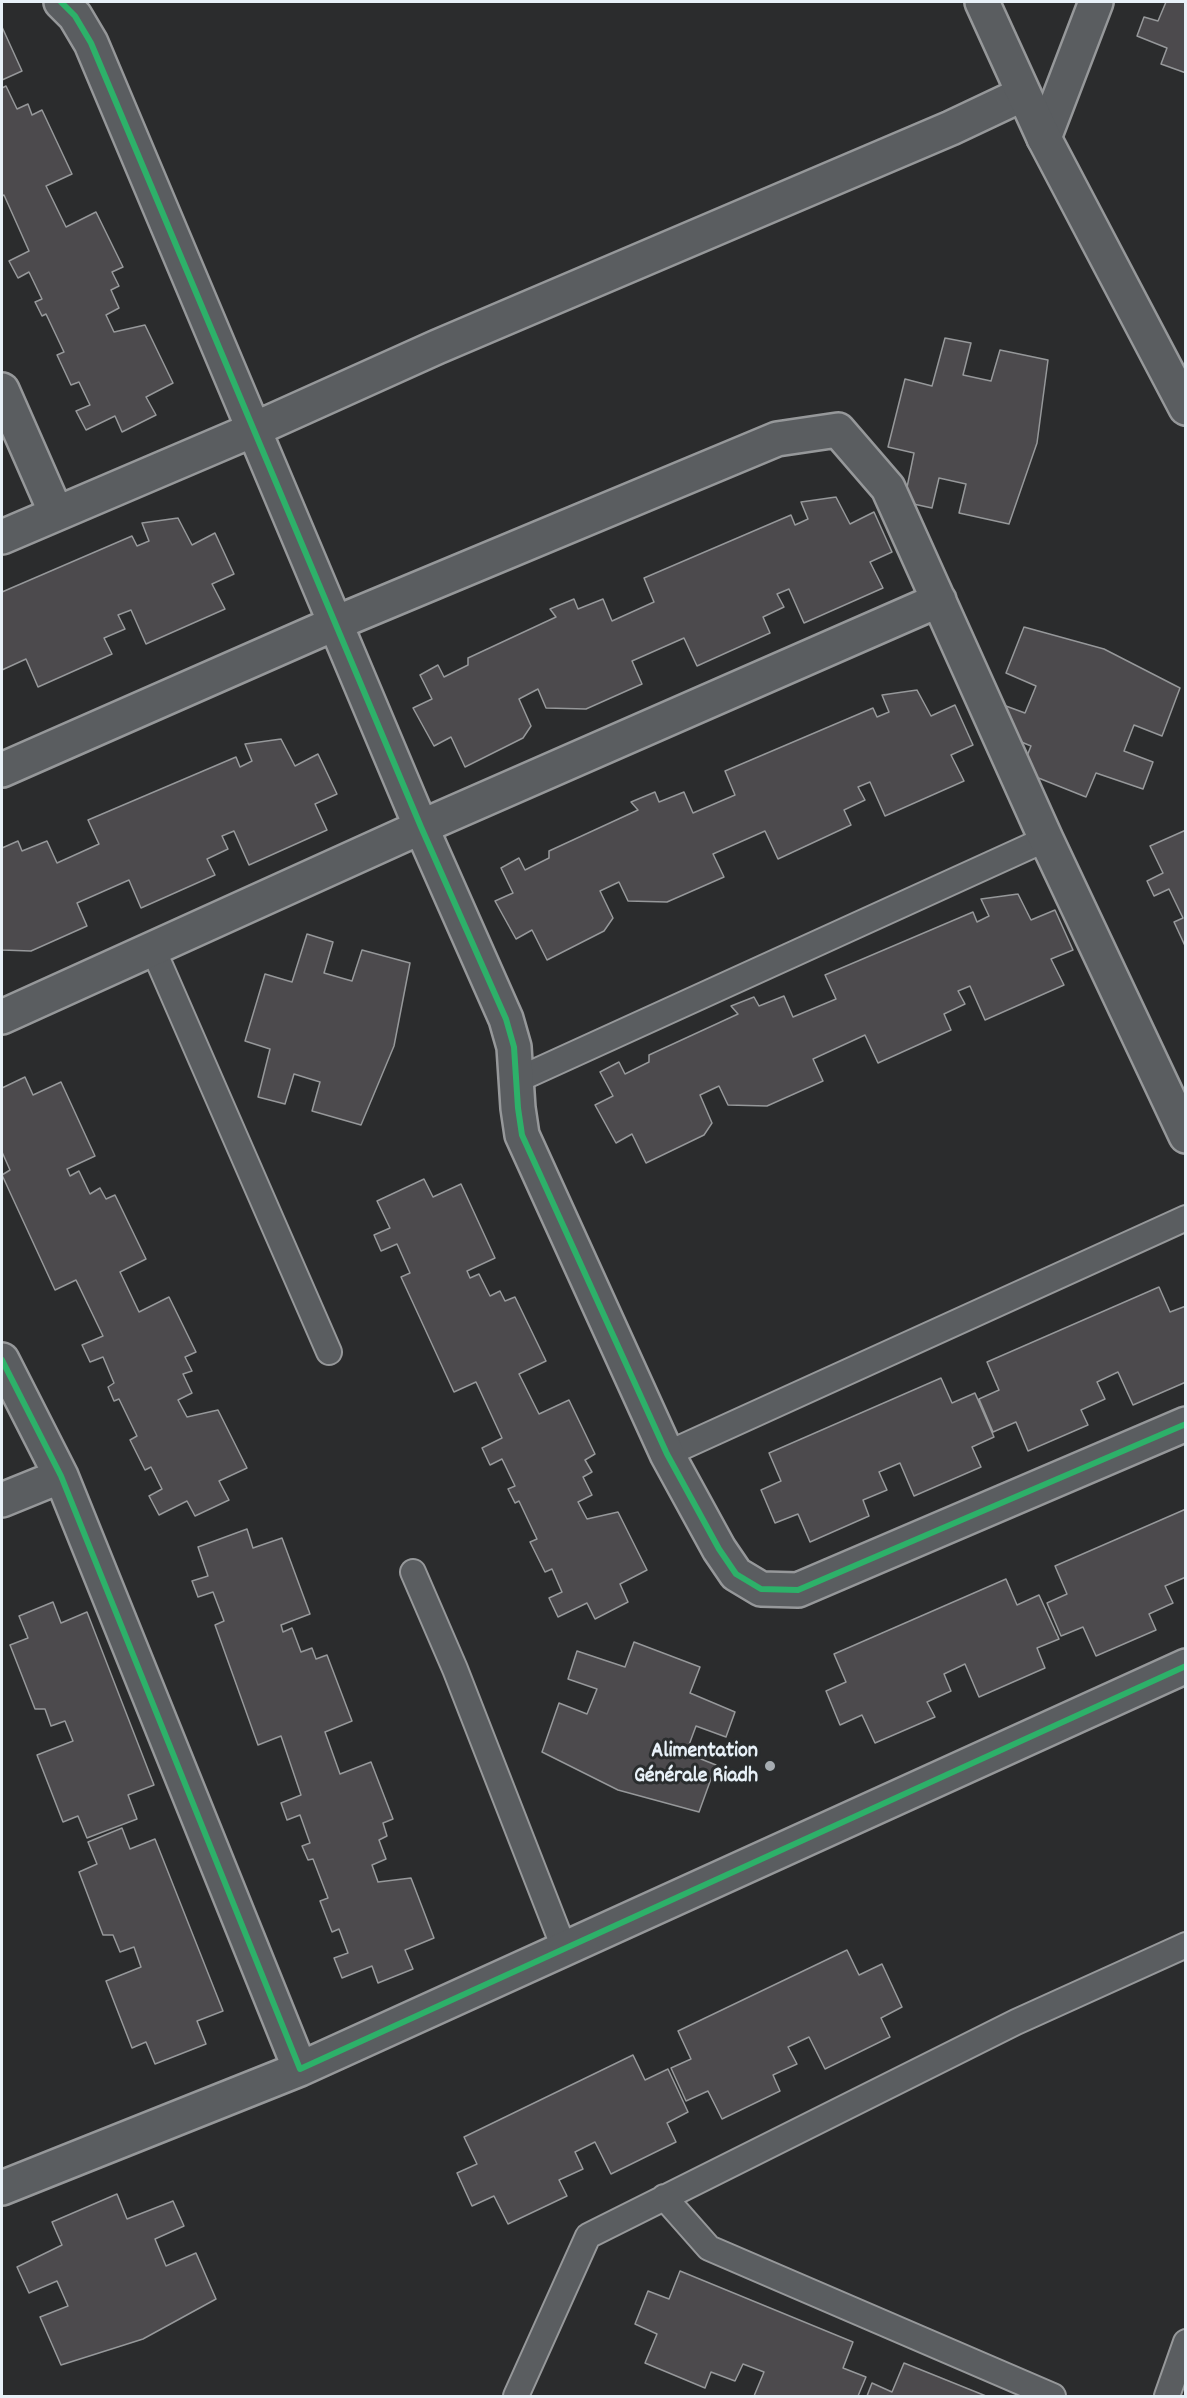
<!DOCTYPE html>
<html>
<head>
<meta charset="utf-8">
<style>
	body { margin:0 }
	#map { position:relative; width:1187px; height:2398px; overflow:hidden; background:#2b2c2d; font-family:Dekko,sans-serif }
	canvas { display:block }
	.frame { position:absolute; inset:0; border:3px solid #e8f1f8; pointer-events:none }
</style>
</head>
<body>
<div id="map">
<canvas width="1187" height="2398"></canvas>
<div class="frame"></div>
</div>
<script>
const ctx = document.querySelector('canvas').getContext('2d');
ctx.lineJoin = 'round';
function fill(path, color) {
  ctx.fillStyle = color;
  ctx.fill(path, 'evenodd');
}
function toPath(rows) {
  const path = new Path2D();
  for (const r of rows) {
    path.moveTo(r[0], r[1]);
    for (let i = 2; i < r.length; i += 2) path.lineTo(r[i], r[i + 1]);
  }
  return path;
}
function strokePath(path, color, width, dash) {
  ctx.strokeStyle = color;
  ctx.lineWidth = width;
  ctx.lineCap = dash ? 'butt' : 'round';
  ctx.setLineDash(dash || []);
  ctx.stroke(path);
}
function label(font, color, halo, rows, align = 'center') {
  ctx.font = font + ' Dekko,sans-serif';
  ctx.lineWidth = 6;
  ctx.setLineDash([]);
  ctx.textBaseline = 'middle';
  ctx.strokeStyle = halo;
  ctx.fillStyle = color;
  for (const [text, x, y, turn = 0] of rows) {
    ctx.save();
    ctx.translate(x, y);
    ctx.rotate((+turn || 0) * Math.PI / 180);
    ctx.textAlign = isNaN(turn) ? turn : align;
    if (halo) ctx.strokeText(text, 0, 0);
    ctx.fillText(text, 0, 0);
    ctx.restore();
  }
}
const building = toPath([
	[1166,2,1186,2,1186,73,1161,64,1167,48,1137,36,1144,17,1158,21,1166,2],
	[2,27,22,71,2,80,2,27],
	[6,86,17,109,28,104,32,115,42,110,72,174,46,186,66,227,96,212,123,267,112,272,119,286,111,290,119,308,106,315,114,332,145,325,173,383,146,397,156,415,122,432,115,416,86,430,76,411,90,405,79,382,71,385,57,355,64,352,46,314,42,316,35,302,42,299,29,272,18,278,9,261,29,251,4,195,2,196,2,88,6,86],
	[945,338,971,343,963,375,991,381,1000,350,1048,360,1037,443,1009,524,959,513,966,484,939,478,932,508,904,502,914,453,888,447,905,379,932,386,945,338],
	[836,497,850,524,874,512,892,552,870,562,883,588,804,623,789,589,777,594,784,607,763,617,770,633,697,666,684,638,632,661,642,684,586,709,546,708,538,689,519,699,531,726,523,738,465,767,451,737,434,746,413,708,432,699,420,675,438,665,444,677,468,665,468,658,556,617,550,609,574,599,578,609,603,599,612,621,654,602,644,578,791,515,795,525,808,519,801,502,836,497],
	[178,518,192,545,215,533,234,574,212,584,225,609,146,644,131,610,118,615,125,629,104,638,112,654,38,687,26,659,2,670,2,592,132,536,137,546,149,541,142,523,178,518],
	[1024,627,1104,649,1180,688,1162,736,1134,725,1124,751,1153,762,1143,789,1096,773,1086,797,1021,771,1031,746,985,727,995,702,1025,713,1036,686,1006,673,1024,627],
	[917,690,931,716,955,705,973,745,951,755,964,781,885,816,870,782,858,787,865,800,844,810,851,825,778,859,765,831,713,854,724,877,667,902,628,901,619,882,600,891,613,918,604,931,547,960,532,930,516,939,495,901,513,893,501,868,519,858,525,870,549,858,549,851,638,810,631,802,655,792,659,802,684,792,693,813,735,795,725,771,873,708,877,717,889,712,882,695,917,690],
	[281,739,295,766,318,754,337,794,315,804,327,830,249,865,234,831,222,836,228,849,207,859,215,875,141,908,129,880,77,903,87,926,31,951,2,950,2,848,18,841,22,851,47,841,57,863,99,844,88,820,236,757,240,767,252,761,245,744,281,739],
	[1186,830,1186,948,1174,922,1183,918,1169,889,1154,896,1147,881,1163,873,1150,846,1186,830],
	[1018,894,1031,920,1055,910,1073,950,1051,959,1064,985,985,1020,970,986,958,991,965,1004,944,1014,951,1030,878,1063,865,1035,813,1059,823,1081,767,1106,728,1105,719,1086,700,1095,712,1123,704,1135,646,1163,632,1134,616,1143,595,1105,613,1096,600,1072,619,1062,625,1074,649,1062,649,1055,738,1014,731,1006,754,997,759,1006,784,996,793,1017,836,999,825,975,973,912,977,922,989,916,981,899,1018,894],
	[307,934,333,942,324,973,352,981,362,950,410,963,394,1046,361,1125,312,1111,320,1082,294,1074,285,1104,258,1097,270,1049,245,1041,265,974,292,982,307,934],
	[25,1077,33,1095,61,1082,95,1156,67,1169,70,1176,79,1171,90,1194,100,1188,106,1199,115,1195,146,1259,120,1272,139,1312,169,1297,196,1352,185,1357,192,1371,183,1374,192,1393,178,1400,187,1417,218,1410,247,1468,219,1481,229,1500,195,1516,187,1501,159,1515,149,1496,162,1489,151,1467,145,1470,130,1440,137,1436,119,1399,114,1401,108,1387,114,1383,103,1357,90,1362,82,1345,103,1336,76,1280,55,1290,2,1175,10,1170,2,1152,2,1088,25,1077],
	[424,1179,433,1197,461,1184,495,1258,467,1271,470,1278,479,1274,490,1296,500,1291,505,1301,515,1297,546,1361,519,1374,539,1414,569,1400,595,1454,585,1460,592,1472,583,1477,592,1495,578,1502,587,1519,618,1512,647,1570,620,1584,628,1602,595,1619,587,1603,558,1617,549,1598,562,1592,552,1569,545,1572,530,1542,537,1539,519,1501,515,1503,508,1489,515,1486,502,1459,490,1465,482,1448,502,1438,476,1382,454,1392,401,1277,410,1273,397,1244,381,1251,374,1235,390,1228,377,1201,424,1179],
	[1159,1287,1170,1312,1186,1306,1186,1382,1133,1405,1118,1372,1097,1382,1105,1399,1081,1410,1088,1425,1028,1451,1016,1422,993,1432,979,1399,999,1390,987,1362,1159,1287],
	[941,1378,952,1403,975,1393,994,1437,972,1447,981,1467,914,1496,900,1463,879,1472,887,1490,863,1500,869,1516,810,1542,798,1514,775,1523,761,1490,781,1481,769,1453,941,1378],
	[1186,1509,1186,1577,1165,1586,1173,1603,1149,1614,1156,1630,1096,1656,1083,1627,1061,1636,1047,1603,1067,1594,1055,1566,1186,1509],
	[247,1529,253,1548,282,1538,310,1614,281,1625,283,1632,292,1628,301,1652,312,1648,316,1659,327,1655,352,1721,325,1732,340,1774,371,1762,393,1819,383,1823,387,1836,379,1840,386,1859,372,1865,378,1882,411,1878,434,1938,405,1950,413,1969,378,1983,372,1966,342,1978,334,1958,348,1953,339,1929,332,1932,320,1901,328,1898,313,1859,308,1860,302,1846,310,1843,300,1815,287,1820,281,1803,301,1795,281,1736,258,1745,215,1625,224,1621,213,1592,198,1597,192,1581,208,1576,198,1547,247,1529],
	[1006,1579,1017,1605,1039,1595,1059,1639,1037,1648,1045,1668,979,1697,965,1664,944,1674,951,1691,927,1702,935,1717,875,1743,862,1715,840,1725,826,1691,846,1682,834,1654,1006,1579],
	[53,1602,61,1623,87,1612,154,1785,128,1795,137,1819,87,1838,78,1816,63,1822,37,1755,73,1741,65,1721,51,1726,45,1709,35,1709,10,1645,28,1638,19,1616,53,1602],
	[634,1642,700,1667,690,1693,735,1712,726,1737,696,1726,686,1753,716,1765,699,1812,618,1790,542,1752,559,1703,587,1714,597,1689,568,1679,577,1651,625,1667,634,1642],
	[122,1828,130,1849,155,1839,223,2011,197,2021,206,2044,155,2064,146,2042,132,2048,106,1981,141,1967,134,1947,120,1952,113,1935,103,1935,79,1872,97,1864,88,1842,122,1828],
	[847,1950,859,1975,882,1964,902,2007,881,2018,890,2037,825,2069,809,2037,788,2047,797,2064,773,2075,780,2091,722,2119,708,2091,686,2101,671,2068,691,2059,678,2031,847,1950],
	[633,2055,645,2080,668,2069,688,2112,667,2123,676,2142,611,2174,595,2142,575,2152,583,2169,559,2180,567,2196,508,2224,494,2196,472,2206,457,2173,477,2164,464,2137,633,2055],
	[117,2194,127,2219,173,2201,184,2226,155,2239,166,2266,196,2253,216,2299,143,2339,61,2365,40,2317,68,2306,57,2281,29,2293,17,2267,62,2245,52,2222,117,2194],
	[680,2271,853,2342,843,2368,866,2377,858,2396,754,2396,764,2372,743,2364,735,2381,711,2372,705,2388,645,2363,657,2334,635,2324,648,2291,669,2299,680,2271],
	[904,2363,986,2396,867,2396,872,2383,892,2392,904,2363]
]);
fill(building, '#4c4a4d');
strokePath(building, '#96989a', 1.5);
const service = toPath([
	[153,949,329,1352],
	[517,1080,1046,839],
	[667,1454,1186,1218],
	[413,1572,455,1669,564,1948],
	[664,2197,709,2248,1053,2396],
	[516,2396,588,2236,1016,2022,1186,1945],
	[1167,2396,1186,2342]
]);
const minor = toPath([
	[61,2,75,16,91,43,421,827,506,1019,514,1047,518,1108,522,1135,667,1454,719,1549,736,1574,761,1589,798,1590,1186,1424],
	[1044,138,1096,2],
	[2,390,56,513],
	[2,537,255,429,437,347,951,128,1023,94],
	[2,770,336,623,777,439,838,430,888,488,1046,839,1186,1136],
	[2,1017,421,827,939,600],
	[2,1360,61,1476,300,2069,1186,1666],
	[2,1500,61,1476],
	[2,2188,300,2069]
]);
const tertiary = toPath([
	[982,2,1044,138,1186,408]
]);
strokePath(service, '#96989a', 28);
strokePath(minor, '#96989a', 38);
strokePath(tertiary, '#96989a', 38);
strokePath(service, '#5a5d60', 24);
strokePath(minor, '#5a5d60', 33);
strokePath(tertiary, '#5a5d60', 33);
strokePath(toPath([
	[61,2,75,16,91,43,421,827,506,1019,514,1047,518,1108,522,1135,667,1454,719,1549,736,1574,761,1589,798,1590,1186,1424],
	[2,1360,61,1476,300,2069,1186,1666]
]), '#2db169', 6);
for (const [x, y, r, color] of [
	[770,1766,6,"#a6acb1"]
]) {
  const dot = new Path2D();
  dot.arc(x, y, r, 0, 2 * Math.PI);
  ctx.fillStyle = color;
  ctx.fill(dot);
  strokePath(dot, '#2a2d2e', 2);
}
label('bold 22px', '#e8f1f8', '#2a2d2e', [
	["Alimentation",758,1753],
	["Générale Riadh",758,1778]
], 'right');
</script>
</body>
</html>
